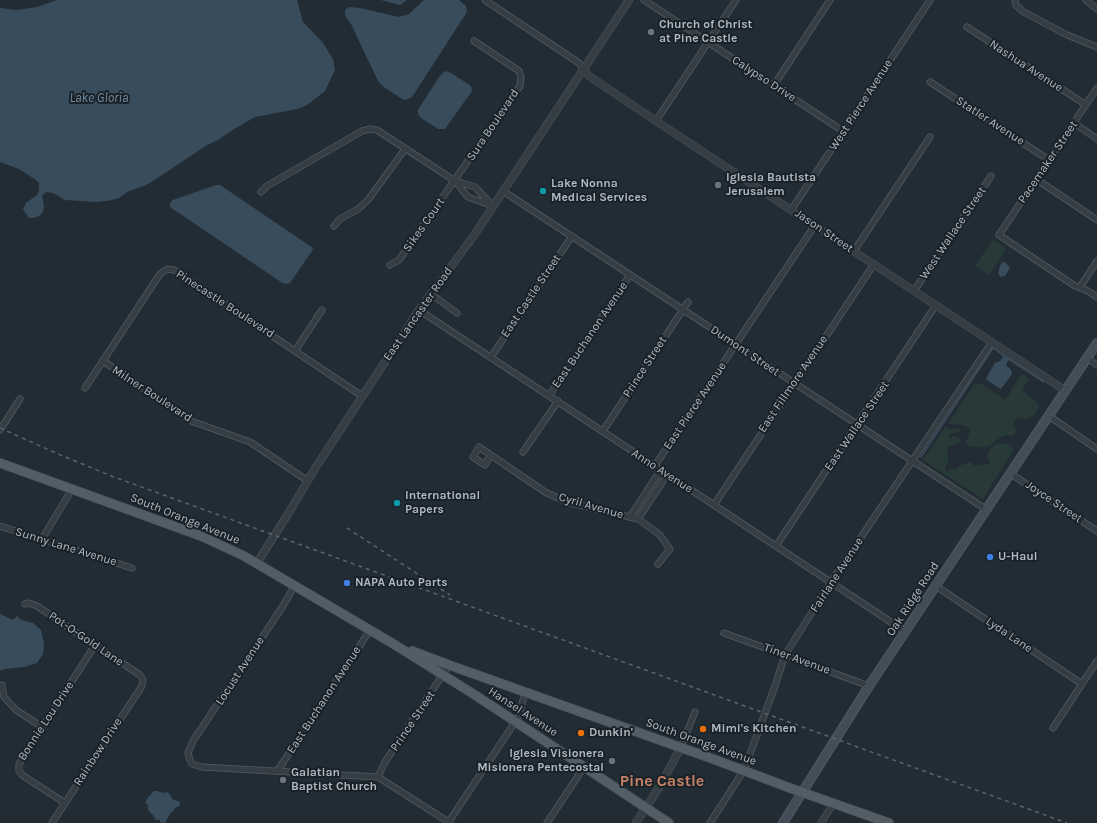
<!DOCTYPE html>
<html>
<head>
<meta charset="utf-8">
<style>
	body { margin:0 }
	canvas { display:block; background:#222c34 }
</style>
</head>
<body>
<canvas width="1097" height="823"></canvas>
<script>
const ctx = document.querySelector('canvas').getContext('2d');
ctx.lineJoin = 'round';
function fill(path, color) {
  ctx.fillStyle = color;
  ctx.fill(path, 'evenodd');
}
function toPath(rows) {
  const path = new Path2D();
  for (const r of rows) {
    path.moveTo(r[0], r[1]);
    for (let i = 2; i < r.length; i += 2) path.lineTo(r[i], r[i + 1]);
  }
  return path;
}
function strokePath(path, color, width, dash) {
  ctx.strokeStyle = color;
  ctx.lineWidth = width;
  ctx.lineCap = dash ? 'butt' : 'round';
  ctx.setLineDash(dash || []);
  ctx.stroke(path);
}
function label(font, color, halo, rows, align = 'center') {
  ctx.font = font + ' Karla,sans-serif';
  ctx.lineWidth = 4;
  ctx.setLineDash([]);
  ctx.textBaseline = 'middle';
  ctx.strokeStyle = halo;
  ctx.fillStyle = color;
  for (const [text, x, y, turn = 0] of rows) {
    ctx.save();
    ctx.translate(x, y);
    ctx.rotate((+turn || 0) * Math.PI / 180);
    ctx.textAlign = isNaN(turn) ? turn : align;
    if (halo) ctx.strokeText(text, 0, 0);
    ctx.fillText(text, 0, 0);
    ctx.restore();
  }
}
fill(toPath([
	[993,240,1006,249,989,275,975,266],
	[1022,374,1029,379,1022,390,1039,405,1039,407,1035,414,1029,418,1024,419,1017,417,1013,425,1017,428,1015,434,1011,436,1006,435,999,438,991,445,983,447,968,446,966,442,970,431,969,428,964,425,948,424,975,383,982,384,1005,400],
	[946,426,949,430,959,428,960,431,960,432,949,434,949,439,950,439,953,436,958,437,961,440,960,442,948,447,947,456,949,459,945,469,947,472,949,470,957,469,959,466,970,462,975,466,989,464,990,462,987,456,990,450,994,445,1001,443,1008,444,1014,449,983,499,923,460]
]), '#283a37');
fill(toPath([
	[57,0,297,0,303,22,323,43,333,59,335,70,325,91,307,105,297,109,255,117,234,129,218,140,207,145,156,179,146,185,127,192,119,198,107,201,96,202,65,200,53,193,46,192,42,196,44,206,43,212,39,216,34,218,29,218,23,209,26,203,37,195,39,190,39,183,36,180,19,169,0,162,0,8,17,10,37,7],
	[381,0,407,0,400,5],
	[424,0,459,0,466,6,467,12,412,97,405,100,399,97,384,87,378,81,351,24,345,16,345,10,349,7,360,8,399,17,409,14],
	[445,71,451,73,471,86,472,91,445,129,438,129,421,118,418,114,418,110,439,77],
	[216,185,220,185,313,248,312,251,290,283,286,284,281,282,170,207,170,203,173,200],
	[1002,262,1005,262,1010,267,1006,275,1001,277,998,274,1000,266],
	[1004,355,1009,359,1006,365,1011,370,1012,374,1001,389,988,381,986,378,995,363,1000,361],
	[0,614,13,620,17,616,21,620,33,623,41,630,44,643,43,654,37,663,24,667,5,669,0,671],
	[154,791,157,791,163,793,167,792,171,796,172,799,180,802,180,805,174,809,174,811,171,812,165,823,160,822,160,820,156,820,153,815,148,810,148,805,145,803,148,797]
]), '#394c5c');
strokePath(toPath([
	[1007,358,1044,382],
	[921,457,993,348,1004,356]
]), '#394c5c', 1.5);
const minor = toPath([
	[485,0,579,63,583,69],
	[644,0,843,131],
	[1015,0,1016,5,1022,11,1067,35,1097,47],
	[1086,0,1097,9],
	[967,27,1086,105],
	[930,82,1049,160],
	[774,85,830,0],
	[1097,88,999,235,1075,286,1088,291,1097,297],
	[656,121,736,0],
	[1074,123,1097,139],
	[1036,179,1097,220],
	[455,181,475,187,490,203],
	[503,191,987,510],
	[261,192,267,186,362,131,370,129,377,130,455,181,468,197,493,206],
	[792,209,930,0],
	[334,226,340,219,358,209,368,200,405,149],
	[854,251,930,137],
	[390,265,399,260,520,86,521,77,519,71,474,41],
	[1080,287,1097,261],
	[914,291,991,176],
	[431,294,457,313],
	[419,310,906,632],
	[295,351,322,310],
	[491,357,572,236],
	[1087,358,1097,365],
	[103,361,191,421,250,442,308,481],
	[85,388,160,274,167,269,174,270,362,396],
	[549,396,630,275],
	[1049,416,1097,449],
	[0,430,20,399],
	[603,431,688,302],
	[523,452,558,401],
	[491,455,485,465,473,457,479,447,545,492,567,502,638,519,659,534,670,549,658,564],
	[654,467,815,225],
	[1011,474,1097,531],
	[714,505,874,264],
	[630,517,660,471],
	[638,519,667,475],
	[0,526,132,568],
	[42,539,72,489],
	[776,546,936,305],
	[295,585,283,606,193,741,188,753,190,760,192,764,202,767,378,777,450,823],
	[936,586,1082,684],
	[25,604,29,603,37,606,140,675,143,680,142,686,52,823],
	[724,633,869,686],
	[2,685,4,697,16,710,42,727],
	[1053,728,1097,661],
	[681,747,695,712],
	[278,770,370,630],
	[378,777,385,762,449,665],
	[65,803,22,775,19,771,19,764,95,645],
	[448,823,519,716,525,692],
	[547,823,584,767],
	[710,823,744,770,775,686,785,655,831,582,992,342],
	[821,823,833,804]
]);
const tertiary = toPath([
	[583,69,589,76,656,121,1066,391],
	[257,563,288,514,316,467,419,310,475,234,629,0],
	[636,823,660,786,681,747]
]);
const secondary = toPath([
	[783,823,869,686,1097,343]
]);
const primary = toPath([
	[0,463,201,536,244,556,392,643,475,695,669,823],
	[412,651,449,665,713,759,790,788,889,823]
]);
strokePath(minor, '#525b62', 7);
strokePath(tertiary, '#525b62', 8);
strokePath(secondary, '#525b62', 10);
strokePath(primary, '#414951', 10);
strokePath(minor, '#353e45', 5.5);
strokePath(tertiary, '#353e45', 7);
strokePath(secondary, '#434d57', 8);
strokePath(primary, '#535d65', 9);
strokePath(toPath([
	[0,428,58,454,114,477,1067,823],
	[347,528,450,595]
]), '#59646d', 1.5, [4, 4]);
for (const [x, y, r, color] of [
	[651,32,4,"#6b7280"],
	[718,185,4,"#6b7280"],
	[543,191,4,"#0f9aa8"],
	[397,503,4,"#0f9aa8"],
	[990,557,4,"#3f7fe0"],
	[347,583,4,"#3f7fe0"],
	[703,729,4,"#e8710a"],
	[581,733,4,"#e8710a"],
	[612,761,4,"#6b7280"],
	[283,780,4,"#6b7280"]
]) {
  const dot = new Path2D();
  dot.arc(x, y, r, 0, 2 * Math.PI);
  ctx.fillStyle = color;
  ctx.fill(dot);
  strokePath(dot, '#1a2229', 1.5);
}
label('bold 12px', '#afb9c1', '#1a2229', [
	["Church of Christ",659,25],
	["at Pine Castle",659,39],
	["Iglesia Bautista",726,178],
	["Jerusalem",726,192],
	["Lake Nonna",551,184],
	["Medical Services",551,198],
	["International",405,496],
	["Papers",405,510],
	["U-Haul",998,557],
	["NAPA Auto Parts",355,583],
	["Mimi's Kitchen",711,729],
	["Dunkin'",589,733],
	["Iglesia Visionera",604,754,"right"],
	["Misionera Pentecostal",604,768,"right"],
	["Galatian",291,773],
	["Baptist Church",291,787]
], 'left');
label('12px', '#afb9c1', '#1a2229', [
	["Nashua Avenue",1026,66,33],
	["Calypso Drive",764,79,33],
	["West Pierce Avenue",861,105,-57],
	["Statler Avenue",990,121,33],
	["Sura Boulevard",493,125,-56],
	["Pacemaker Street",1048,162,-56],
	["Sikes Court",424,225,-55],
	["Jason Street",824,231,34],
	["West Wallace Street",953,233,-56],
	["East Castle Street",531,296,-56],
	["Pinecastle Boulevard",225,304,33],
	["East Lancaster Road",418,314,-55],
	["East Buchanon Avenue",590,335,-56],
	["Dumont Street",745,351,34],
	["Prince Street",645,367,-57],
	["East Fillmore Avenue",793,384,-56],
	["Milner Boulevard",152,394,33],
	["East Pierce Avenue",695,406,-56],
	["East Wallace Street",857,426,-56],
	["Anno Avenue",662,471,33],
	["Joyce Street",1054,502,34],
	["Cyril Avenue",591,506,16],
	["South Orange Avenue",185,519,22],
	["Sunny Lane Avenue",66,547,17],
	["Fairlane Avenue",837,575,-57],
	["Oak Ridge Road",913,599,-57],
	["Lyda Lane",1009,635,34],
	["Pot-O-Gold Lane",86,639,34],
	["Tiner Avenue",797,659,20],
	["Locust Avenue",240,671,-57],
	["East Buchanon Avenue",324,700,-57],
	["Hansel Avenue",523,712,33],
	["Bonnie Lou Drive",46,721,-57],
	["Prince Street",413,721,-56],
	["South Orange Avenue",701,742,20],
	["Rainbow Drive",98,752,-57]
]);
label('italic 13px', '#738da2', '#1a2229', [
	["Lake Gloria",99,98]
]);
label('bold 16px', '#c58266', '#1a2229', [
	["Pine Castle",662,781]
]);
</script>
</body>
</html>
